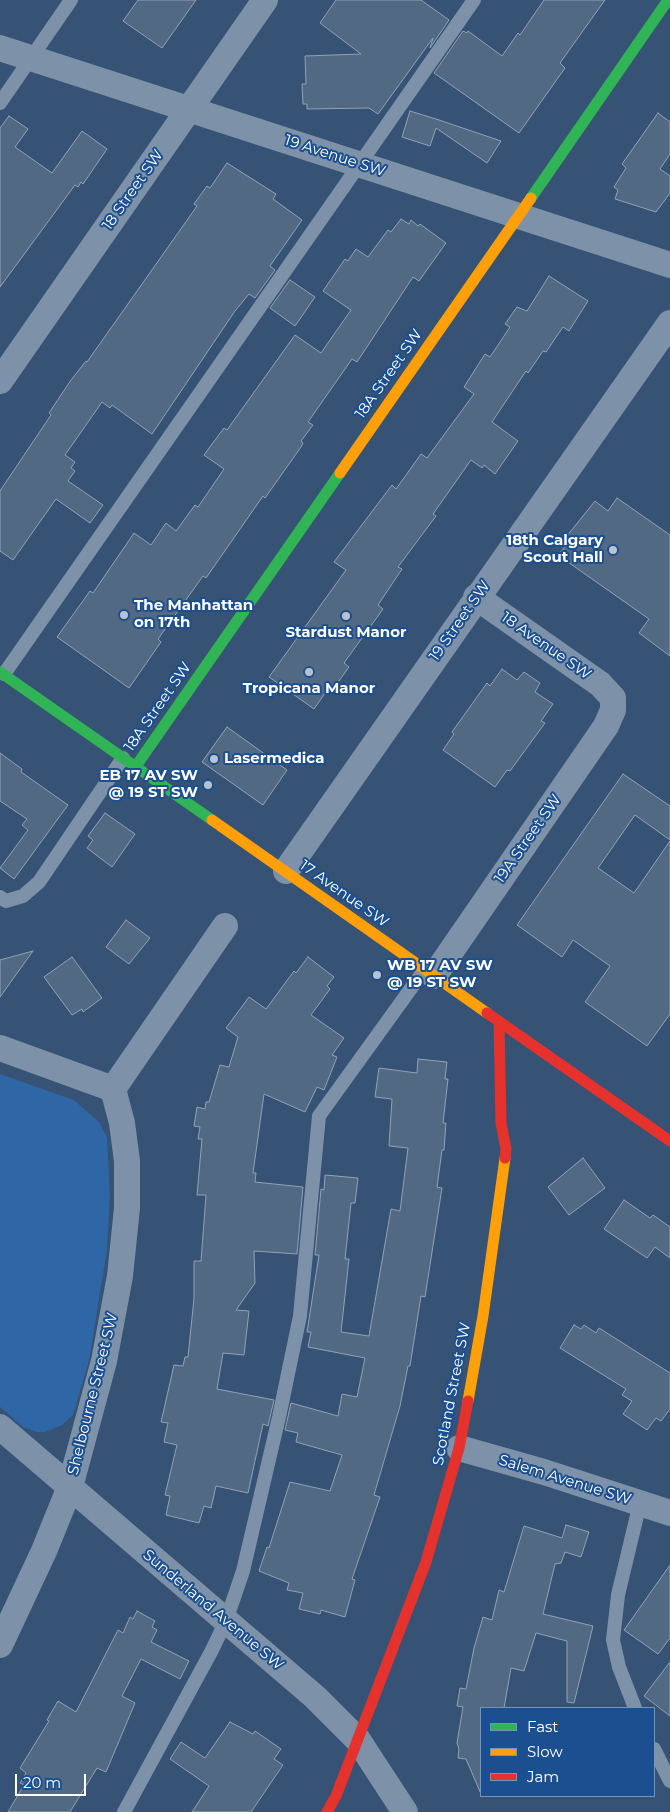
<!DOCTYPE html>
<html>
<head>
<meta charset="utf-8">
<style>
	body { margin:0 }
	#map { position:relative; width:670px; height:1812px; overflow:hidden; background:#365274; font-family:Montserrat,sans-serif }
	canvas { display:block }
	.legend { position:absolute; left:480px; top:1707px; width:175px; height:90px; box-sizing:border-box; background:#1b4f8f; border:1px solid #7695bc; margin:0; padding:6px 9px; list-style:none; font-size:15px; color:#fff }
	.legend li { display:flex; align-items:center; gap:10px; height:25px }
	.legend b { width:25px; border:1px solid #7695bc }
	.scale { position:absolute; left:15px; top:1774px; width:71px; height:22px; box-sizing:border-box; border:2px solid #fff; border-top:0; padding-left:6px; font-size:15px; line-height:18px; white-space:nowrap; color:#fff; -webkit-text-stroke:4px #1b4f8f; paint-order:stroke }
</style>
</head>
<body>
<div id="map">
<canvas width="670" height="1812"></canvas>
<ul class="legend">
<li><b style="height:6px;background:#30b455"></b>Fast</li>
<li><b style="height:6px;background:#ff9f0a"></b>Slow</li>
<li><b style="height:6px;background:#e5322d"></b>Jam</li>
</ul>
<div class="scale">20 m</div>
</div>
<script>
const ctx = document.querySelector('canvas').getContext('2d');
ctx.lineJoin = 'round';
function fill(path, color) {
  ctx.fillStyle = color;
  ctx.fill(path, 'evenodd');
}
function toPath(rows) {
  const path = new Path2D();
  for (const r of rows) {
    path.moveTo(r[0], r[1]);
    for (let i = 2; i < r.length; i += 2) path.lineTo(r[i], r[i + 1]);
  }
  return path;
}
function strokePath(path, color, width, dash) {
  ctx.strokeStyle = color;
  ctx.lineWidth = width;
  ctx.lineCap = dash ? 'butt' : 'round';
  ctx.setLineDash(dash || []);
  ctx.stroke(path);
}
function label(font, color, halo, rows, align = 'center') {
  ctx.font = font + ' Montserrat,sans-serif';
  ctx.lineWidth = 4;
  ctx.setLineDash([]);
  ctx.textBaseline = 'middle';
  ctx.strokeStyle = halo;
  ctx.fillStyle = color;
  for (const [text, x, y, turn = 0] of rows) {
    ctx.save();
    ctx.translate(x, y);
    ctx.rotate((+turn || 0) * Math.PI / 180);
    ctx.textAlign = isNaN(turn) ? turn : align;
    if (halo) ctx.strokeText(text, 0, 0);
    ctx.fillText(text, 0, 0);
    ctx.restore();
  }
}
fill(toPath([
	[0,1074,74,1100,99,1122,107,1137,110,1195,107,1250,89,1361,73,1415,62,1425,45,1432,37,1432,23,1427,0,1407]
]), '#2f66a5');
const building = toPath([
	[138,0,196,0,162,48,123,21,138,0],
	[336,0,421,0,449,20,430,48,433,38,378,114,369,108,307,109,307,104,303,104,302,84,306,84,305,56,361,54,320,23,336,0],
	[544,0,605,0,560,63,565,68,519,133,434,73,463,31,467,33,468,31,502,56,518,33,520,35,544,0],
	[410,111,439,120,501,141,487,163,436,128,430,146,402,137,410,111],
	[658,113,670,122,670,154,660,169,670,176,670,193,656,212,615,199,618,190,614,187,626,168,622,164,658,113],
	[9,116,28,129,15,147,52,173,82,131,107,149,83,184,81,182,78,187,75,185,0,287,0,128,9,116],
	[227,163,276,194,273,199,302,220,270,266,275,270,255,298,249,294,235,311,152,434,112,405,110,408,102,402,65,455,75,462,71,468,75,471,68,481,103,505,90,523,56,499,13,560,0,551,0,491,51,415,49,413,71,380,86,361,87,362,197,206,194,204,207,186,210,188,227,163],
	[401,219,409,224,411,220,418,226,420,224,446,243,419,281,413,277,357,362,352,359,308,422,313,425,301,441,303,443,301,447,265,498,263,496,206,578,203,576,158,639,161,642,129,688,57,637,90,591,93,593,134,533,151,545,166,523,176,531,195,505,198,507,224,469,204,455,224,428,227,430,295,335,321,353,351,310,323,291,345,259,348,261,356,249,368,257,388,230,391,232,401,219],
	[549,276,588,301,569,331,563,327,546,352,543,351,528,373,526,371,492,422,518,441,495,474,484,465,482,468,471,460,433,514,436,516,398,567,402,569,378,605,383,609,344,663,349,667,334,688,330,686,314,709,269,677,346,570,334,562,392,485,396,489,421,454,427,458,474,394,464,387,485,354,490,357,510,327,505,324,517,307,527,311,549,276],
	[290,280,315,297,295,326,270,308,290,280],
	[617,498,670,535,670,656,639,633,649,619,565,560,566,557,560,553,568,542,566,537,595,501,608,511,617,498],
	[502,669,517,680,524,672,540,683,535,692,553,704,541,721,545,723,510,771,507,770,495,787,443,750,454,734,452,732,487,683,490,686,502,669],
	[227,727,287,770,263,805,202,762,227,727],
	[0,753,22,769,21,772,68,805,14,879,0,868,28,830,22,825,27,819,0,801,0,753],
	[623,774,670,806,670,840,635,815,598,868,634,893,670,841,670,1014,647,1046,585,1002,610,966,573,940,562,957,517,925,623,774],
	[105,813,135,834,112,867,87,848,93,840,88,836,105,813],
	[126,920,150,938,129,964,106,947,126,920],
	[33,951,0,997,0,960,33,951],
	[72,957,102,998,83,1012,82,1009,72,1015,44,977,72,957],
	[308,957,334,977,327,986,330,989,311,1015,344,1038,332,1055,337,1057,324,1090,317,1087,305,1112,264,1094,253,1173,256,1173,255,1182,303,1187,297,1254,254,1251,255,1283,236,1310,249,1311,244,1355,223,1353,217,1389,274,1400,268,1426,263,1424,248,1493,216,1486,211,1508,204,1506,199,1523,166,1515,170,1496,165,1495,177,1445,164,1442,168,1423,161,1422,174,1365,183,1366,185,1357,188,1357,194,1298,194,1261,201,1261,206,1195,197,1195,202,1139,198,1139,200,1127,194,1126,197,1107,205,1109,206,1102,209,1102,220,1065,229,1067,238,1037,226,1028,249,997,266,1009,294,971,296,973,308,957],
	[418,1059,447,1062,445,1079,448,1079,443,1123,446,1123,444,1150,442,1150,437,1187,442,1188,425,1297,421,1296,410,1366,408,1366,400,1406,374,1495,380,1497,352,1579,355,1580,345,1617,321,1610,320,1614,299,1609,303,1593,287,1590,289,1583,259,1571,267,1547,269,1548,290,1482,330,1491,342,1455,296,1442,298,1433,285,1430,291,1403,338,1416,342,1394,357,1397,365,1358,308,1347,311,1332,307,1332,319,1255,315,1255,321,1189,324,1190,325,1175,358,1178,355,1203,351,1203,345,1259,349,1259,341,1332,369,1336,391,1209,400,1211,408,1148,389,1146,392,1099,375,1097,379,1068,417,1073,418,1059],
	[583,1158,605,1188,569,1215,548,1187,583,1158],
	[624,1200,650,1218,653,1215,670,1227,670,1258,655,1247,647,1258,604,1229,624,1200],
	[574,1325,581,1329,584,1325,596,1333,599,1328,670,1373,670,1409,661,1421,656,1418,647,1430,623,1414,632,1401,622,1395,626,1389,560,1348,574,1325],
	[566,1525,589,1532,581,1557,565,1552,561,1563,555,1564,543,1614,593,1626,574,1703,567,1702,567,1641,536,1633,524,1671,511,1668,504,1708,481,1708,481,1794,466,1759,458,1758,459,1749,457,1743,463,1707,457,1706,460,1688,466,1689,474,1648,483,1617,492,1620,499,1590,504,1592,524,1526,562,1538,566,1525],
	[670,1565,670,1638,658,1654,624,1630,670,1565],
	[137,1611,155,1621,152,1627,157,1630,151,1642,189,1661,180,1679,141,1659,122,1696,135,1703,106,1772,97,1768,70,1812,8,1812,24,1785,20,1783,26,1773,20,1768,49,1721,47,1720,58,1701,76,1712,118,1630,123,1633,130,1617,133,1619,137,1611],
	[670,1662,670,1716,644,1696,670,1662],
	[230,1722,253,1734,255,1731,281,1749,274,1759,283,1765,251,1812,192,1812,209,1786,170,1759,181,1742,205,1758,230,1722]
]);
fill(building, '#526984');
strokePath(building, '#92a2b6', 1);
strokePath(toPath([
	[0,103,71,0],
	[4,674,474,0],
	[0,897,6,901,23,896,39,882,123,758],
	[635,1708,619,1667,613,1640,618,1595,640,1503],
	[654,1749,670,1781],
	[124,1812,211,1652,226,1621,243,1571,279,1417,300,1316,319,1116,425,969]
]), '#7d92a8', 14);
strokePath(toPath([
	[0,48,670,265],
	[0,381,265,0],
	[286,871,670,323],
	[434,976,606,726,613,710,613,698,600,684,476,597],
	[0,1048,113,1089],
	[0,1427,315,1697,358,1740,405,1812],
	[459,1448,544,1472,670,1513],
	[0,1645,44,1551,70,1487,104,1361,120,1276,127,1208,127,1161,122,1123,113,1089,225,926]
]), '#7d92a8', 26);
strokePath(toPath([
	[531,198,668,0],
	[0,672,212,820],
	[136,766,340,473]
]), '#30b455', 11);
strokePath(toPath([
	[340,473,531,198],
	[212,820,487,1013],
	[468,1401,483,1316,505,1158]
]), '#ff9f0a', 11);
strokePath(toPath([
	[487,1013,670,1141],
	[499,1021,501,1123,506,1149,505,1158],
	[327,1812,336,1796,426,1562,459,1448,468,1401]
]), '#e5322d', 11);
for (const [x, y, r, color] of [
	[613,550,5,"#b9c2ce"],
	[124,615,5,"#b9c2ce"],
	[346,616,5,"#b9c2ce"],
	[309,672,5,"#b9c2ce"],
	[214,759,5,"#b9c2ce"],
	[208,785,5,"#b9c2ce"],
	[377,975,5,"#b9c2ce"]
]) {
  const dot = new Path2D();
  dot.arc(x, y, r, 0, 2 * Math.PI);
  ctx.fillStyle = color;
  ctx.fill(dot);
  strokePath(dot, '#1b4f8f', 2);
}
label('15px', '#fff', '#1b4f8f', [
	["19 Avenue SW",335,156,18],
	["18 Street SW",133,190,-55],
	["18A Street SW",389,374,-55],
	["19 Street SW",460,621,-55],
	["18 Avenue SW",546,646,35],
	["18A Street SW",158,707,-55],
	["19A Street SW",528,839,-55],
	["17 Avenue SW",344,894,35],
	["Shelbourne Street SW",93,1394,-76],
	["Scotland Street SW",452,1394,-79],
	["Salem Avenue SW",565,1480,17],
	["Sunderland Avenue SW",213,1610,40]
]);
label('bold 15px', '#fff', '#1b4f8f', [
	["18th Calgary",603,541,"right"],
	["Scout Hall",603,558,"right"],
	["The Manhattan",134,606],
	["on 17th",134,623],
	["Stardust Manor",346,633,"center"],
	["Tropicana Manor",309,689,"center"],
	["Lasermedica",224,759],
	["EB 17 AV SW",198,776,"right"],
	["@ 19 ST SW",198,793,"right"],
	["WB 17 AV SW",387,966],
	["@ 19 ST SW",387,983]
], 'left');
</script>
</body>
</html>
